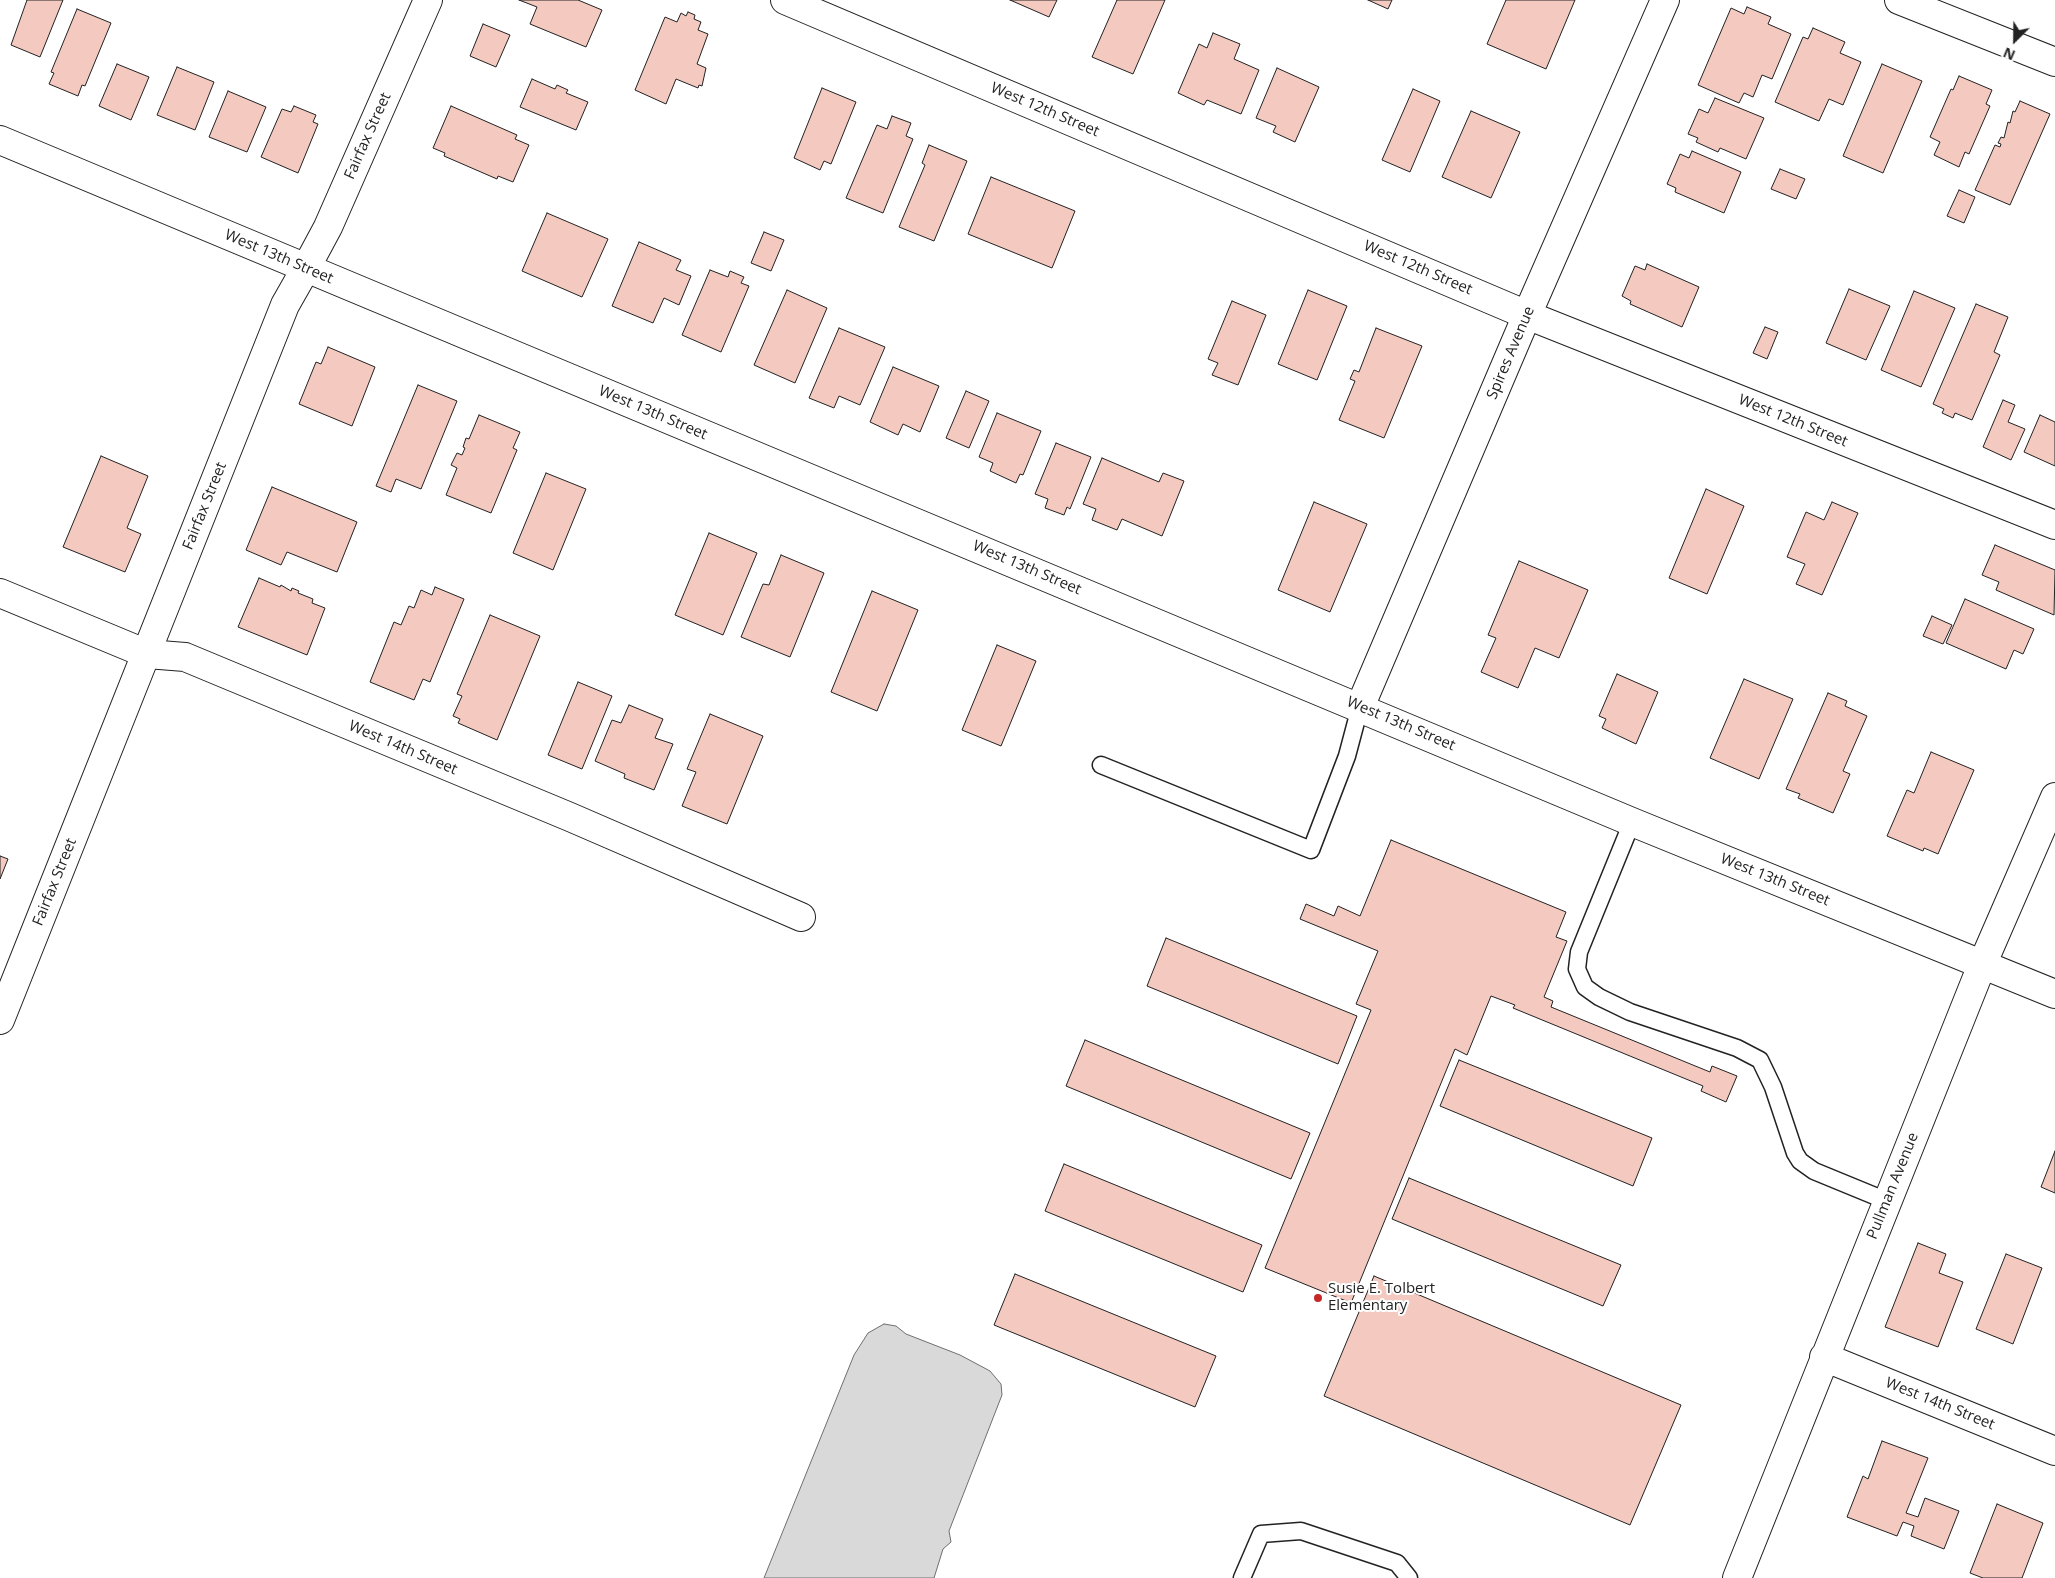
<!DOCTYPE html>
<html>
<head>
<meta charset="utf-8">
<style>
	body { margin:0 }
	#map { position:relative; width:2055px; height:1578px; overflow:hidden; background:#fff; font-family:"Open Sans",sans-serif }
	canvas { display:block }
	.north { position:absolute; left:1990px; top:15px; width:50px; height:50px; -webkit-text-stroke:4px #fff; paint-order:stroke; rotate:203deg; font-size:14px; font-weight:700; line-height:20px; text-align:center; color:#222 }
	.north::after { content:''; display:block; margin:auto; width:18px; height:22px; background:#222; clip-path:polygon(50% 0,100% 100%,50% 72%,0 100%) }
</style>
</head>
<body>
<div id="map">
<canvas width="2055" height="1578"></canvas>
<div class="north">N</div>
</div>
<script>
const ctx = document.querySelector('canvas').getContext('2d');
ctx.lineJoin = 'round';
function fill(path, color) {
  ctx.fillStyle = color;
  ctx.fill(path, 'evenodd');
}
function toPath(rows) {
  const path = new Path2D();
  for (const r of rows) {
    path.moveTo(r[0], r[1]);
    for (let i = 2; i < r.length; i += 2) path.lineTo(r[i], r[i + 1]);
  }
  return path;
}
function strokePath(path, color, width, dash) {
  ctx.strokeStyle = color;
  ctx.lineWidth = width;
  ctx.lineCap = dash ? 'butt' : 'round';
  ctx.setLineDash(dash || []);
  ctx.stroke(path);
}
function label(font, color, halo, rows, align = 'center') {
  ctx.font = font + ' "Open Sans",sans-serif';
  ctx.lineWidth = 4;
  ctx.setLineDash([]);
  ctx.textBaseline = 'middle';
  ctx.strokeStyle = halo;
  ctx.fillStyle = color;
  for (const [text, x, y, turn = 0] of rows) {
    ctx.save();
    ctx.translate(x, y);
    ctx.rotate((+turn || 0) * Math.PI / 180);
    ctx.textAlign = isNaN(turn) ? turn : align;
    if (halo) ctx.strokeText(text, 0, 0);
    ctx.fillText(text, 0, 0);
    ctx.restore();
  }
}
const water = toPath([
	[884,1324,896,1326,906,1334,960,1355,990,1371,1001,1384,1002,1395,949,1531,951,1542,943,1549,934,1578,764,1578,854,1355,868,1333,884,1324]
]);
fill(water, '#d9d9d9');
strokePath(water, '#6f6f6f', 1);
const building = toPath([
	[27,0,63,0,40,57,11,45,27,0],
	[519,0,578,0,602,10,586,47,530,24,537,7,519,0],
	[1010,0,1057,0,1049,17,1010,0],
	[1117,0,1165,0,1133,74,1092,57,1117,0],
	[1368,0,1392,0,1388,9,1368,0],
	[1506,0,1575,0,1546,69,1487,44,1506,0],
	[1747,7,1771,17,1768,24,1791,34,1772,79,1762,75,1753,97,1744,93,1739,103,1698,85,1731,8,1744,14,1747,7],
	[77,9,111,23,85,86,82,85,78,96,49,84,54,73,51,72,77,9],
	[688,12,695,15,694,19,701,22,698,30,708,34,697,64,706,68,702,86,699,85,698,88,676,79,666,104,635,90,665,17,677,22,681,13,686,16,688,12],
	[483,24,510,35,496,67,470,56,483,24],
	[1813,28,1845,42,1840,53,1861,62,1843,105,1829,99,1819,121,1775,102,1803,37,1808,39,1813,28],
	[1213,33,1240,44,1234,59,1259,70,1241,114,1207,100,1204,105,1178,93,1199,44,1207,48,1213,33],
	[117,64,149,77,131,120,99,106,117,64],
	[1882,64,1922,81,1883,173,1843,156,1882,64],
	[177,67,214,82,195,130,157,115,177,67],
	[1277,68,1319,87,1295,142,1273,132,1276,126,1256,118,1277,68],
	[1959,76,1992,90,1986,104,1990,106,1969,154,1965,152,1959,167,1934,155,1940,142,1930,137,1951,89,1953,90,1959,76],
	[532,79,555,89,557,85,568,90,566,93,588,102,576,130,520,107,532,79],
	[822,88,856,102,831,164,824,161,820,170,794,158,822,88],
	[1413,89,1440,101,1410,172,1382,160,1413,89],
	[228,91,266,107,247,152,209,137,228,91],
	[1715,98,1764,118,1746,159,1720,148,1718,152,1696,142,1698,138,1688,134,1699,109,1708,113,1715,98],
	[2020,101,2050,114,2010,205,1975,190,1995,145,2000,147,2001,144,1998,143,2001,137,2004,138,2008,122,2010,123,2013,111,2015,112,2020,101],
	[294,106,316,115,313,122,318,124,298,173,261,157,282,109,291,112,294,106],
	[451,106,517,135,515,139,529,145,513,182,498,176,497,179,444,156,445,153,433,148,451,106],
	[1471,111,1520,132,1491,198,1442,177,1471,111],
	[892,116,911,123,906,136,913,139,883,213,846,198,877,125,887,129,892,116],
	[929,145,967,161,934,241,899,227,925,165,922,163,929,145],
	[1692,151,1741,172,1724,213,1675,192,1676,188,1667,184,1680,154,1689,158,1692,151],
	[1780,169,1805,179,1796,199,1771,189,1780,169],
	[991,177,1075,211,1052,268,968,234,991,177],
	[1959,190,1975,197,1964,223,1947,216,1959,190],
	[547,213,608,239,582,297,522,271,547,213],
	[764,232,784,240,771,271,751,263,764,232],
	[639,242,681,260,676,270,691,276,679,305,664,298,653,323,612,306,639,242],
	[1647,264,1699,287,1682,327,1630,304,1631,301,1622,296,1635,266,1645,270,1647,264],
	[710,270,728,277,730,271,744,277,741,283,749,286,721,352,682,335,710,270],
	[1849,289,1890,306,1866,360,1826,343,1849,289],
	[787,290,827,308,795,383,754,365,787,290],
	[1308,290,1347,306,1317,380,1278,364,1308,290],
	[1914,291,1955,308,1921,387,1881,370,1914,291],
	[1232,301,1266,315,1238,385,1212,375,1218,363,1208,359,1232,301],
	[1976,304,2008,317,1994,352,2000,355,1972,420,1955,413,1953,418,1942,413,1944,409,1933,404,1976,304],
	[1765,327,1778,332,1767,359,1753,353,1765,327],
	[839,328,885,347,860,405,839,396,834,408,809,398,839,328],
	[1376,328,1422,346,1384,438,1339,420,1355,381,1350,379,1354,370,1359,372,1376,328],
	[328,347,375,367,352,426,299,404,316,362,321,364,328,347],
	[893,367,939,386,920,432,903,424,898,435,870,422,893,367],
	[418,385,457,401,421,489,396,479,391,492,376,486,418,385],
	[966,391,989,401,969,448,946,438,966,391],
	[2003,400,2015,405,2008,422,2025,429,2011,460,1983,447,2003,400],
	[997,413,1041,431,1023,475,1020,474,1016,483,990,471,993,463,979,457,997,413],
	[479,415,520,432,513,448,517,450,491,513,446,495,457,468,451,465,457,453,462,455,465,448,463,447,466,438,469,439,479,415],
	[2040,415,2055,422,2055,466,2024,452,2040,415],
	[1056,443,1091,457,1070,509,1067,507,1064,515,1045,508,1048,499,1035,494,1056,443],
	[101,456,148,476,127,528,141,534,125,572,63,547,101,456],
	[1102,458,1159,482,1163,473,1184,481,1162,536,1122,519,1117,530,1092,520,1096,509,1083,504,1102,458],
	[546,473,586,489,553,570,513,553,546,473],
	[272,487,357,522,337,572,287,552,281,565,246,550,272,487],
	[1706,489,1744,506,1707,594,1669,578,1706,489],
	[1314,502,1367,524,1330,612,1278,590,1314,502],
	[1832,502,1858,513,1822,595,1796,584,1805,564,1787,557,1806,512,1824,520,1832,502],
	[709,533,757,553,723,635,675,615,709,533],
	[1995,545,2055,570,2054,615,1996,590,1999,582,1982,575,1995,545],
	[781,555,824,573,790,657,741,637,763,584,769,585,781,555],
	[1519,561,1588,590,1559,658,1535,648,1518,688,1481,672,1496,638,1488,635,1519,561],
	[259,578,280,587,281,585,291,591,292,588,299,591,298,593,313,599,312,603,325,608,307,655,238,627,259,578],
	[435,587,464,599,430,682,423,679,414,700,370,682,394,622,401,625,409,606,414,608,421,590,432,595,435,587],
	[872,591,918,610,877,711,831,692,872,591],
	[1965,599,2034,629,2023,654,2014,650,2006,669,1946,643,1965,599],
	[490,615,540,636,497,740,458,723,460,719,453,716,462,696,457,694,490,615],
	[1932,616,1952,625,1943,644,1923,636,1932,616],
	[997,645,1036,661,1001,746,962,730,997,645],
	[1617,674,1658,692,1636,744,1602,728,1606,719,1599,716,1617,674],
	[1744,679,1793,699,1759,779,1710,758,1744,679],
	[578,682,612,696,582,769,548,755,578,682],
	[1828,693,1847,701,1845,706,1867,716,1843,771,1850,774,1833,813,1798,798,1800,794,1786,789,1828,693],
	[629,705,663,719,655,738,673,744,654,790,624,778,625,774,595,761,612,720,621,723,629,705],
	[710,714,763,736,727,824,682,806,696,772,687,769,710,714],
	[1931,752,1974,770,1938,854,1924,848,1923,851,1887,836,1907,790,1914,793,1931,752],
	[1391,840,1566,912,1556,937,1567,941,1544,997,1553,1001,1551,1007,1710,1072,1712,1066,1737,1076,1726,1102,1701,1091,1703,1086,1513,1008,1515,1005,1491,996,1467,1055,1455,1049,1351,1303,1265,1268,1371,1010,1356,1004,1378,951,1300,919,1306,904,1334,916,1338,906,1360,916,1391,840],
	[0,856,8,859,0,879,0,856],
	[1166,938,1357,1016,1338,1064,1147,986,1166,938],
	[1085,1040,1310,1133,1291,1179,1066,1086,1085,1040],
	[1459,1060,1652,1138,1633,1186,1440,1106,1459,1060],
	[2055,1151,2055,1193,2041,1187,2055,1151],
	[1064,1164,1262,1245,1243,1292,1045,1211,1064,1164],
	[1409,1178,1621,1265,1603,1306,1392,1219,1409,1178],
	[1918,1243,1946,1254,1939,1273,1963,1282,1938,1347,1885,1327,1918,1243],
	[2006,1254,2042,1268,2013,1344,1976,1329,2006,1254],
	[1015,1274,1216,1356,1195,1407,994,1325,1015,1274],
	[1374,1276,1681,1405,1630,1525,1324,1396,1374,1276],
	[1882,1441,1928,1458,1906,1513,1918,1517,1925,1498,1959,1511,1944,1549,1911,1536,1914,1526,1903,1522,1897,1536,1847,1517,1863,1476,1868,1479,1882,1441],
	[1997,1504,2043,1523,2022,1578,1983,1578,1970,1573,1997,1504]
]);
fill(building, '#f3c9c0');
strokePath(building, '#222', 1);
const service = toPath([
	[1101,765,1311,850,1347,756,1360,707],
	[1632,822,1579,952,1577,969,1585,987,1599,997,1630,1012,1737,1048,1760,1060,1773,1087,1795,1153,1800,1161,1814,1171,1887,1201],
	[1242,1578,1261,1534,1301,1531,1397,1563,1409,1578]
]);
const minor = toPath([
	[785,0,1527,315,2055,525],
	[1899,0,2055,62],
	[306,268,328,227,428,0],
	[0,593,147,654,185,657,570,817,801,917],
	[1824,1357,2055,1451],
	[1737,1578,1982,965,2055,797]
]);
const tertiary = toPath([
	[0,140,1632,822,2055,994],
	[0,1020,285,305,306,268]
]);
const secondary = toPath([
	[1360,707,1527,315,1665,0]
]);
strokePath(service, '#222', 19);
strokePath(minor, '#222', 30);
strokePath(tertiary, '#222', 30);
strokePath(secondary, '#222', 30);
strokePath(service, '#fff', 16);
strokePath(minor, '#fff', 28);
strokePath(tertiary, '#fff', 28);
strokePath(secondary, '#fff', 28);
for (const [x, y, r, color] of [
	[1318,1298,5,"#c62828"]
]) {
  const dot = new Path2D();
  dot.arc(x, y, r, 0, 2 * Math.PI);
  ctx.fillStyle = color;
  ctx.fill(dot);
  strokePath(dot, '#fff', 2);
}
label('15px', '#222', '#fff', [
	["West 12th Street",1045,110,23],
	["Fairfax Street",368,136,-66],
	["West 13th Street",279,257,23],
	["West 12th Street",1418,268,23],
	["Spires Avenue",1511,353,-67],
	["West 13th Street",653,413,23],
	["West 12th Street",1793,421,22],
	["Fairfax Street",205,506,-68],
	["West 13th Street",1027,568,23],
	["West 13th Street",1401,724,23],
	["West 14th Street",403,748,23],
	["West 13th Street",1775,880,22],
	["Fairfax Street",55,882,-68],
	["Pullman Avenue",1893,1186,-68],
	["West 14th Street",1940,1404,22]
]);
label('15px', '#222', '#fff', [
	["Susie E. Tolbert",1328,1289],
	["Elementary",1328,1306]
], 'left');
</script>
</body>
</html>
